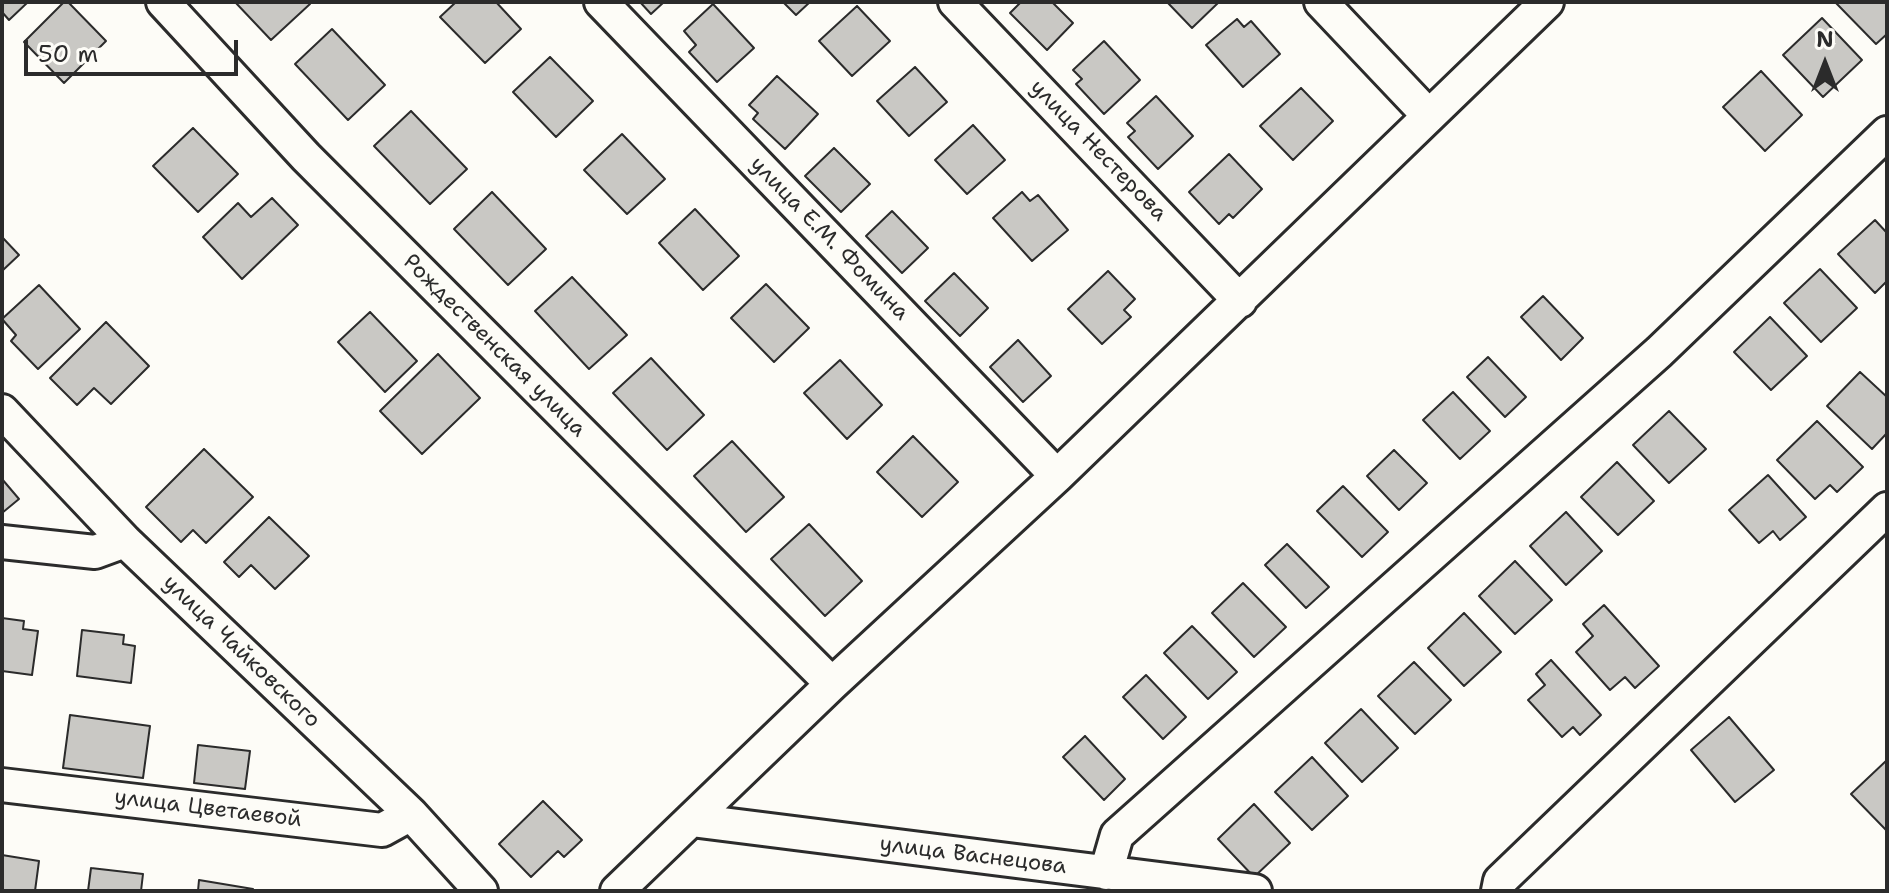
<!DOCTYPE html>
<html>
<head>
<meta charset="utf-8">
<style>
	body { margin:0 }
	#map { position:relative; width:1889px; height:893px; overflow:hidden; background:#fdfcf7; font-family:"Shantell Sans",sans-serif }
	canvas { display:block }
	.frame { position:absolute; inset:0; border:4px solid #2b2b2b; pointer-events:none }
	.north { position:absolute; left:1785px; top:24px; width:80px; height:80px; -webkit-text-stroke:6px #fdfcf7; paint-order:stroke; rotate:0deg; font-size:22px; font-weight:700; line-height:32px; text-align:center; color:#2b2b2b }
	.north::after { content:''; display:block; margin:auto; width:28px; height:36px; background:#2b2b2b; clip-path:polygon(50% 0,100% 100%,50% 72%,0 100%) }
	.scale { position:absolute; left:24px; top:40px; width:214px; height:36px; box-sizing:border-box; border:4px solid #2b2b2b; border-top:0; padding-left:10px; font-size:24px; line-height:28px; white-space:nowrap; color:#2b2b2b; -webkit-text-stroke:6px #fdfcf7; paint-order:stroke }
</style>
</head>
<body>
<div id="map">
<canvas width="1889" height="893"></canvas>
<div class="frame"></div>
<div class="north">N</div>
<div class="scale">50 m</div>
</div>
<script>
const ctx = document.querySelector('canvas').getContext('2d');
ctx.lineJoin = 'round';
function fill(path, color) {
  ctx.fillStyle = color;
  ctx.fill(path, 'evenodd');
}
function toPath(rows) {
  const path = new Path2D();
  for (const r of rows) {
    path.moveTo(r[0], r[1]);
    for (let i = 2; i < r.length; i += 2) path.lineTo(r[i], r[i + 1]);
  }
  return path;
}
function strokePath(path, color, width, dash) {
  ctx.strokeStyle = color;
  ctx.lineWidth = width;
  ctx.lineCap = dash ? 'butt' : 'round';
  ctx.setLineDash(dash || []);
  ctx.stroke(path);
}
function label(font, color, halo, rows, align = 'center') {
  ctx.font = font + ' "Shantell Sans",sans-serif';
  ctx.lineWidth = 6;
  ctx.setLineDash([]);
  ctx.textBaseline = 'middle';
  ctx.strokeStyle = halo;
  ctx.fillStyle = color;
  for (const [text, x, y, turn = 0] of rows) {
    ctx.save();
    ctx.translate(x, y);
    ctx.rotate((+turn || 0) * Math.PI / 180);
    ctx.textAlign = isNaN(turn) ? turn : align;
    if (halo) ctx.strokeText(text, 0, 0);
    ctx.fillText(text, 0, 0);
    ctx.restore();
  }
}
const building = toPath([
	[2,2,28,2,9,20,2,12,2,2],
	[64,2,68,2,106,41,64,83,24,42,64,2],
	[235,2,308,2,310,4,271,40,235,2],
	[456,2,496,2,521,29,485,63,440,17,456,2],
	[640,2,664,2,651,14,640,2],
	[783,2,810,2,796,15,783,2],
	[1021,2,1052,2,1073,23,1047,50,1010,13,1021,2],
	[1167,2,1219,2,1192,28,1167,2],
	[1835,2,1887,2,1887,34,1876,44,1835,2],
	[713,4,754,48,717,82,689,52,696,45,684,31,713,4],
	[857,6,890,41,852,76,819,41,857,6],
	[1822,18,1862,60,1823,97,1783,55,1822,18],
	[1237,19,1244,27,1251,21,1280,54,1243,87,1206,45,1237,19],
	[332,29,385,85,348,120,295,64,332,29],
	[1104,41,1140,80,1104,114,1076,84,1082,79,1073,70,1104,41],
	[550,57,593,101,556,137,513,92,550,57],
	[915,67,947,102,909,136,877,101,915,67],
	[1761,71,1802,115,1765,151,1723,107,1761,71],
	[777,76,818,114,785,149,753,119,758,113,749,105,777,76],
	[1301,88,1333,121,1293,160,1260,126,1301,88],
	[1156,96,1193,136,1158,169,1128,137,1135,131,1127,123,1156,96],
	[411,111,467,169,430,204,374,146,411,111],
	[973,125,1005,160,967,194,935,160,973,125],
	[193,128,238,174,198,212,153,166,193,128],
	[622,134,665,179,627,214,584,170,622,134],
	[834,148,870,184,841,212,805,176,834,148],
	[1229,154,1262,189,1233,218,1229,214,1219,224,1189,192,1229,154],
	[492,192,546,249,508,285,454,229,492,192],
	[1022,192,1030,201,1038,195,1068,230,1032,261,993,218,1022,192],
	[272,198,298,225,242,279,203,237,238,203,251,217,272,198],
	[695,209,739,256,703,290,659,243,695,209],
	[892,211,928,248,902,273,866,236,892,211],
	[1875,220,1887,233,1887,281,1875,293,1838,254,1875,220],
	[2,237,19,255,2,271,2,237],
	[1820,269,1857,308,1821,342,1784,303,1820,269],
	[1108,271,1135,299,1124,310,1131,317,1102,344,1068,309,1108,271],
	[954,273,988,308,960,336,925,301,954,273],
	[572,277,627,335,589,369,535,311,572,277],
	[766,284,809,328,774,362,731,318,766,284],
	[39,285,80,329,38,369,11,341,16,335,2,319,39,285],
	[1543,296,1583,338,1561,360,1521,317,1543,296],
	[370,312,417,361,385,392,338,342,370,312],
	[1770,317,1807,356,1771,390,1734,352,1770,317],
	[106,322,149,366,111,404,94,388,77,405,50,378,106,322],
	[1018,340,1051,376,1023,402,990,367,1018,340],
	[438,354,480,398,422,454,380,411,438,354],
	[1488,357,1526,397,1505,417,1467,377,1488,357],
	[651,358,704,415,667,450,613,393,651,358],
	[840,360,882,405,847,439,804,393,840,360],
	[1860,372,1887,397,1887,433,1872,449,1827,406,1860,372],
	[1453,392,1490,431,1460,459,1423,420,1453,392],
	[1669,411,1706,449,1669,483,1633,445,1669,411],
	[1817,421,1863,467,1837,492,1830,485,1815,499,1777,460,1817,421],
	[913,436,958,482,922,517,877,472,913,436],
	[732,441,784,497,746,532,694,476,732,441],
	[204,449,253,497,206,543,193,530,181,542,146,507,204,449],
	[1394,450,1427,483,1399,510,1367,476,1394,450],
	[1617,462,1654,501,1618,535,1581,497,1617,462],
	[1768,475,1806,517,1780,540,1773,531,1759,543,1729,510,1768,475],
	[2,479,19,499,2,513,2,479],
	[1343,486,1388,532,1362,557,1317,511,1343,486],
	[1566,512,1602,551,1566,585,1530,546,1566,512],
	[269,517,309,556,275,589,251,565,239,577,224,562,269,517],
	[809,524,862,581,825,616,771,559,809,524],
	[1287,544,1329,587,1306,608,1265,565,1287,544],
	[1515,561,1552,600,1515,634,1479,596,1515,561],
	[1243,583,1286,627,1254,657,1212,613,1243,583],
	[1604,605,1659,666,1635,688,1625,677,1610,690,1576,652,1593,636,1583,624,1604,605],
	[1464,613,1501,652,1464,686,1428,648,1464,613],
	[2,618,24,621,23,629,38,631,32,675,2,671,2,618],
	[1192,626,1237,672,1208,699,1164,653,1192,626],
	[82,630,124,635,123,644,135,646,131,683,77,676,82,630],
	[1551,660,1601,715,1580,735,1573,727,1562,737,1528,700,1545,685,1536,674,1551,660],
	[1414,662,1451,700,1415,734,1378,696,1414,662],
	[1146,675,1186,717,1163,739,1123,697,1146,675],
	[1361,709,1398,748,1362,782,1325,743,1361,709],
	[70,715,150,726,143,778,63,768,70,715],
	[1729,717,1774,770,1735,802,1691,750,1729,717],
	[1085,736,1125,779,1104,800,1063,757,1085,736],
	[198,745,250,751,245,789,194,783,198,745],
	[1312,757,1348,796,1312,830,1275,792,1312,757],
	[1887,760,1887,831,1851,794,1887,760],
	[543,801,582,840,564,857,558,851,531,877,499,844,543,801],
	[1254,804,1290,843,1254,877,1218,839,1254,804],
	[2,855,39,861,35,891,2,891,2,855],
	[91,868,143,874,141,891,88,891,91,868],
	[199,880,253,889,253,891,198,891,199,880]
]);
fill(building, '#c9c8c4');
strokePath(building, '#2b2b2b', 2);
const street = toPath([
	[163,2,306,157,832,684],
	[601,2,1057,476],
	[955,2,1240,301],
	[1321,2,1428,115],
	[2,411,125,541,411,814,481,891],
	[2,542,95,552,125,541],
	[2,785,382,830,411,814],
	[691,820,1255,891],
	[1106,873,1117,835,1659,352,1887,133],
	[617,891,832,684,1057,476,1547,2],
	[1498,891,1500,881,1887,509]
]);
strokePath(street, '#2b2b2b', 38);
strokePath(street, '#fdfcf7', 32);
label('22px', '#2b2b2b', '#fdfcf7', [
	["улица Нестерова",1098,151,46],
	["улица Е.М. Фомина",829,239,46],
	["Рождественская улица",494,346,45],
	["улица Чайковского",241,652,44],
	["улица Цветаевой",208,809,7],
	["улица Васнецова",973,856,7]
]);
</script>
</body>
</html>
